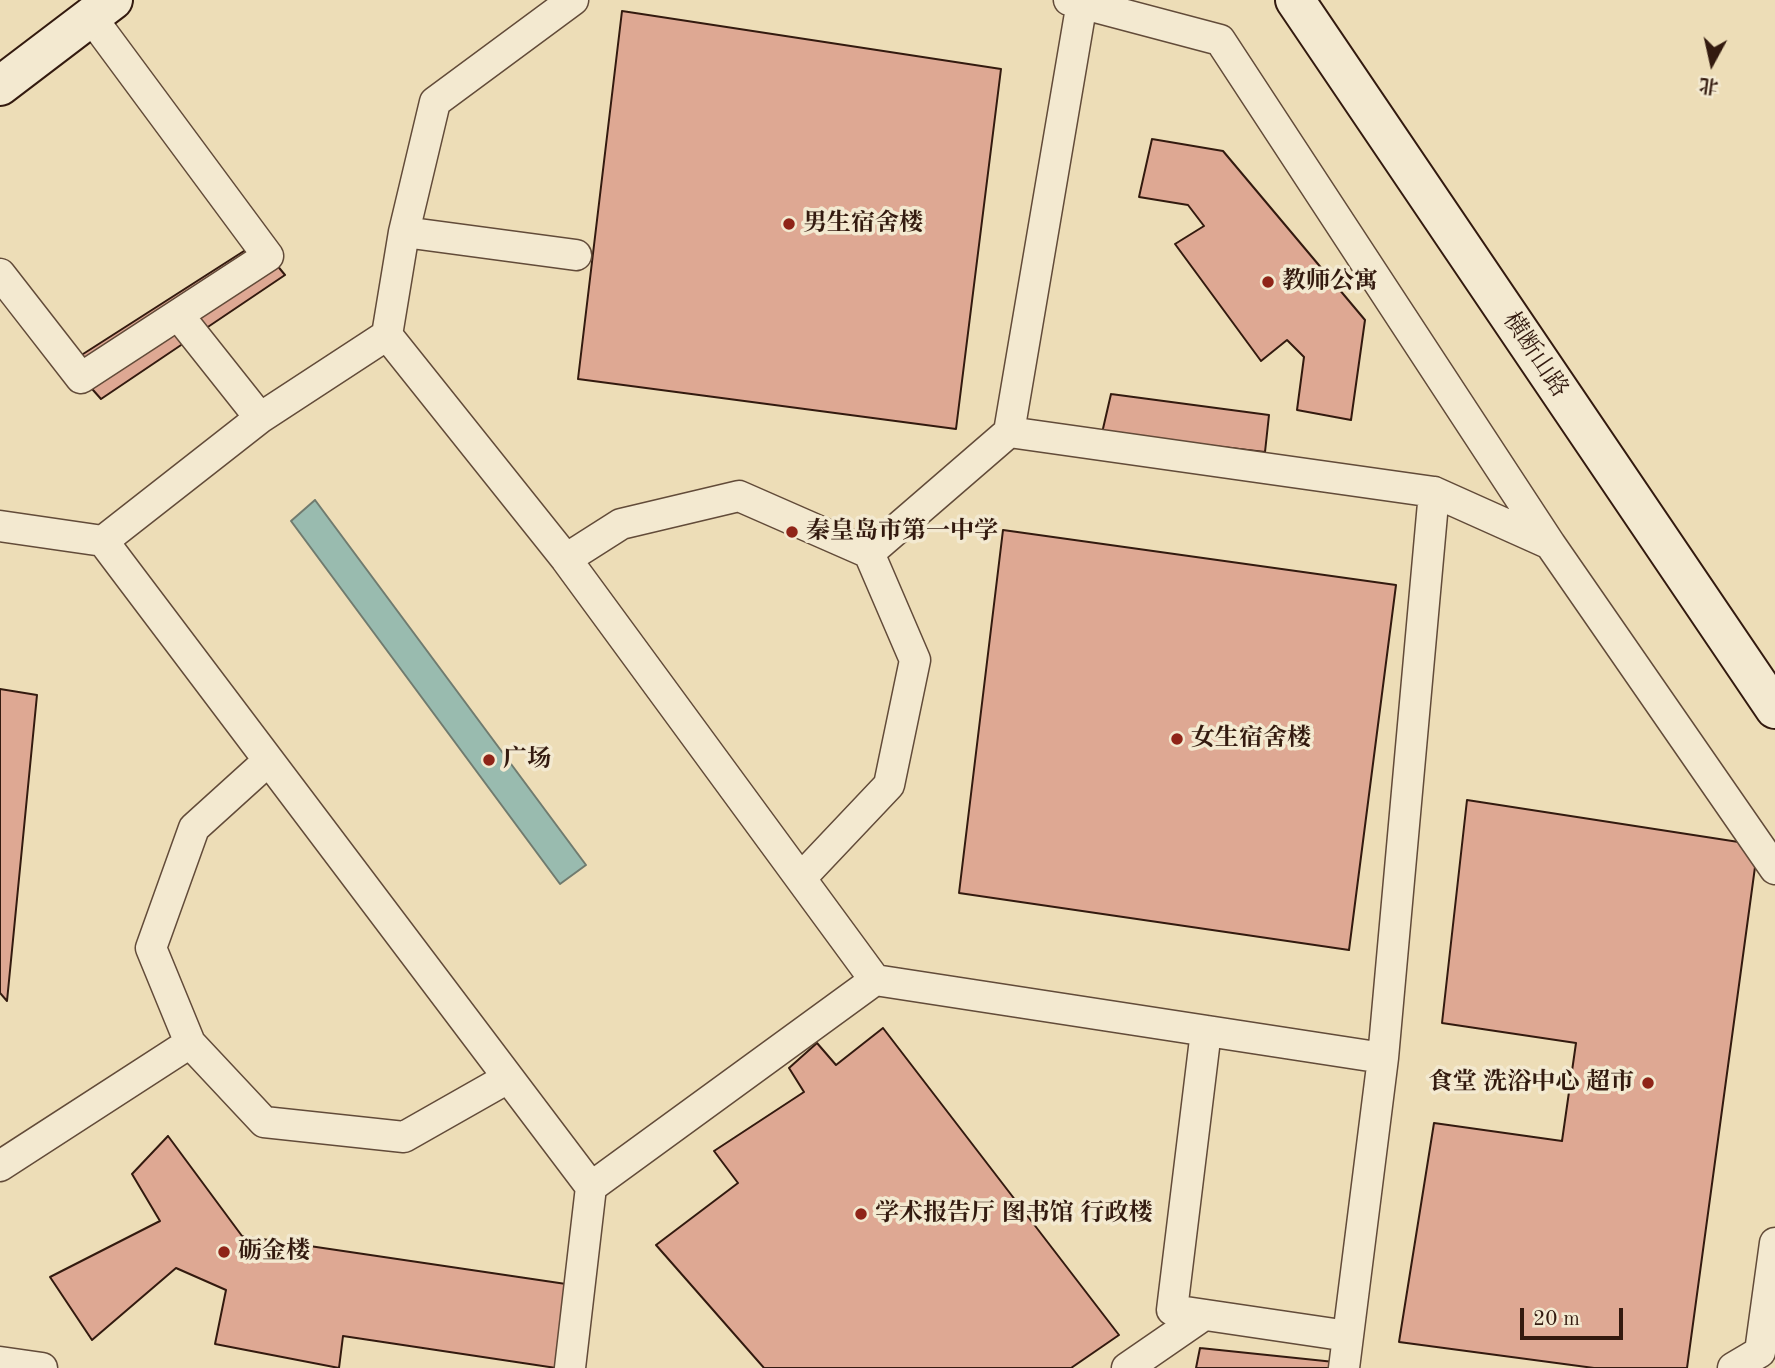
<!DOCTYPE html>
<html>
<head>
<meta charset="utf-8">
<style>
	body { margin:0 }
	#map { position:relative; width:1775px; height:1368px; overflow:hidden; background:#edddb7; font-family:"Old Standard TT","Noto Serif SC",serif }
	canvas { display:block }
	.north { position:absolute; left:1677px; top:28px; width:70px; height:70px; -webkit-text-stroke:5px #f3e9d0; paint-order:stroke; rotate:188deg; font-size:19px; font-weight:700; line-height:28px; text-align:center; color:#331a0f }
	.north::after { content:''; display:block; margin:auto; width:24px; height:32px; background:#331a0f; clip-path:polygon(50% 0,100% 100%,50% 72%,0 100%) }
	.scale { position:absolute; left:1520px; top:1308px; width:103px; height:32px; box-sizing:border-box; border:4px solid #331a0f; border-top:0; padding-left:9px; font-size:21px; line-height:24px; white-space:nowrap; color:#331a0f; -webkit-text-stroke:5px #f3e9d0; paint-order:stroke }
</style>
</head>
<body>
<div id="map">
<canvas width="1775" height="1368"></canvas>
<div class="north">北</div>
<div class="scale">20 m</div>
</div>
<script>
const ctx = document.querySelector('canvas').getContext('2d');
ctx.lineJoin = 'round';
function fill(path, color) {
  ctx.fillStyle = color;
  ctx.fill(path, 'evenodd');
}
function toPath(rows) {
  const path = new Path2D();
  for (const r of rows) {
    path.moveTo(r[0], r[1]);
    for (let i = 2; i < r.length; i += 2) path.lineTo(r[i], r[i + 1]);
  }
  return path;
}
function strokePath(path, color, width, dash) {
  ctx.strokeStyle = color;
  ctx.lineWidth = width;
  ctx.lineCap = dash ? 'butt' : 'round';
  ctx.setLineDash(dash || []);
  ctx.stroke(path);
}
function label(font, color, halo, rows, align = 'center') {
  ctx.font = font + ' "Old Standard TT","Noto Serif SC",serif';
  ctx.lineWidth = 7;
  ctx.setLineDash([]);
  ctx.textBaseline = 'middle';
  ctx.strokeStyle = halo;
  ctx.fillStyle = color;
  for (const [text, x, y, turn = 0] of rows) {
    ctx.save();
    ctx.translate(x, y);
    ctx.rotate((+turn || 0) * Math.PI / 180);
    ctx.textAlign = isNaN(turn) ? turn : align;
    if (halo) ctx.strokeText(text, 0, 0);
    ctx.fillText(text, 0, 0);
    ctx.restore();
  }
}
const water = toPath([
	[315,500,586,865,560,884,291,521,315,500]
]);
fill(water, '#99bbaf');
strokePath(water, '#707b6f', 2);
const building = toPath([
	[622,11,1001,69,956,429,578,379,622,11],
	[1152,139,1223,151,1365,320,1351,420,1297,410,1304,357,1287,340,1261,361,1175,244,1204,226,1188,205,1139,197,1152,139],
	[258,242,285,275,101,399,69,363,258,242],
	[1111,394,1269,415,1265,452,1102,433,1111,394],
	[1003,530,1396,585,1349,950,959,893,1003,530],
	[0,689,37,695,7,1001,0,993,0,689],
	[1467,800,1758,845,1687,1368,1594,1368,1399,1342,1434,1123,1562,1141,1576,1043,1442,1023,1467,800],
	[883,1028,1119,1335,1071,1368,764,1368,656,1245,738,1183,714,1151,804,1092,789,1068,817,1043,836,1065,883,1028],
	[168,1136,242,1236,566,1284,556,1368,343,1336,339,1368,215,1344,226,1290,176,1268,92,1340,50,1277,160,1221,132,1174,168,1136],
	[1200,1348,1344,1363,1344,1368,1196,1368,1200,1348]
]);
fill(building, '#dea893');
strokePath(building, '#331a0f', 2);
const street = toPath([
	[1069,0,1220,40,1550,544,1775,869],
	[404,232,576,255],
	[0,274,81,378,268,256,91,17],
	[179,316,260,418,103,541,591,1187,875,980,566,559,387,335,260,418],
	[387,335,404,232,435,102,573,0],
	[1009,432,1434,492,1550,544],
	[0,526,103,541],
	[869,553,1009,432,1082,2],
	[566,559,621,524,739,496,869,553,915,660,889,785,801,878],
	[268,761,194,828,151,948,190,1043,264,1122,404,1137,508,1078],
	[875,980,1383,1058],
	[1206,1031,1172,1310,1348,1336],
	[0,1166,190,1043],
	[0,1362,42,1368],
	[570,1368,591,1187],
	[1127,1368,1204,1315],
	[1344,1368,1383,1058,1434,492],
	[1733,1368,1760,1352,1775,1243]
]);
const secondary = toPath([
	[1295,0,1775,709],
	[0,86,113,0]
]);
strokePath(street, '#624b39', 33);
strokePath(secondary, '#331a0f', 42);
strokePath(street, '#f3e9d0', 30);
strokePath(secondary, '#f3e9d0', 38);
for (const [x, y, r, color] of [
	[789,224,7,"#8f2418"],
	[1268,282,7,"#8f2418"],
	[792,532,7,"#8f2418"],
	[1177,739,7,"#8f2418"],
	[489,760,7,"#8f2418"],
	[1648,1083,7,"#8f2418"],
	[861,1214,7,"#8f2418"],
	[224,1252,7,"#8f2418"]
]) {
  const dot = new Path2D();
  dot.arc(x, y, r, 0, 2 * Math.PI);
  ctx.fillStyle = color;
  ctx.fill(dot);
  strokePath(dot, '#f3e9d0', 2.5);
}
label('bold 24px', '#331a0f', '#f3e9d0', [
	["男生宿舍楼",803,224],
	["教师公寓",1282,282],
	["秦皇岛市第一中学",806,532],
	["女生宿舍楼",1191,739],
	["广场",503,760],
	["食堂 洗浴中心 超市",1634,1083,"right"],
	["学术报告厅 图书馆 行政楼",875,1214],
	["砺金楼",238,1252]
], 'left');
label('24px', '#331a0f', '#f3e9d0', [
	["横断山路",1535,355,56]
]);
</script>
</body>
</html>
